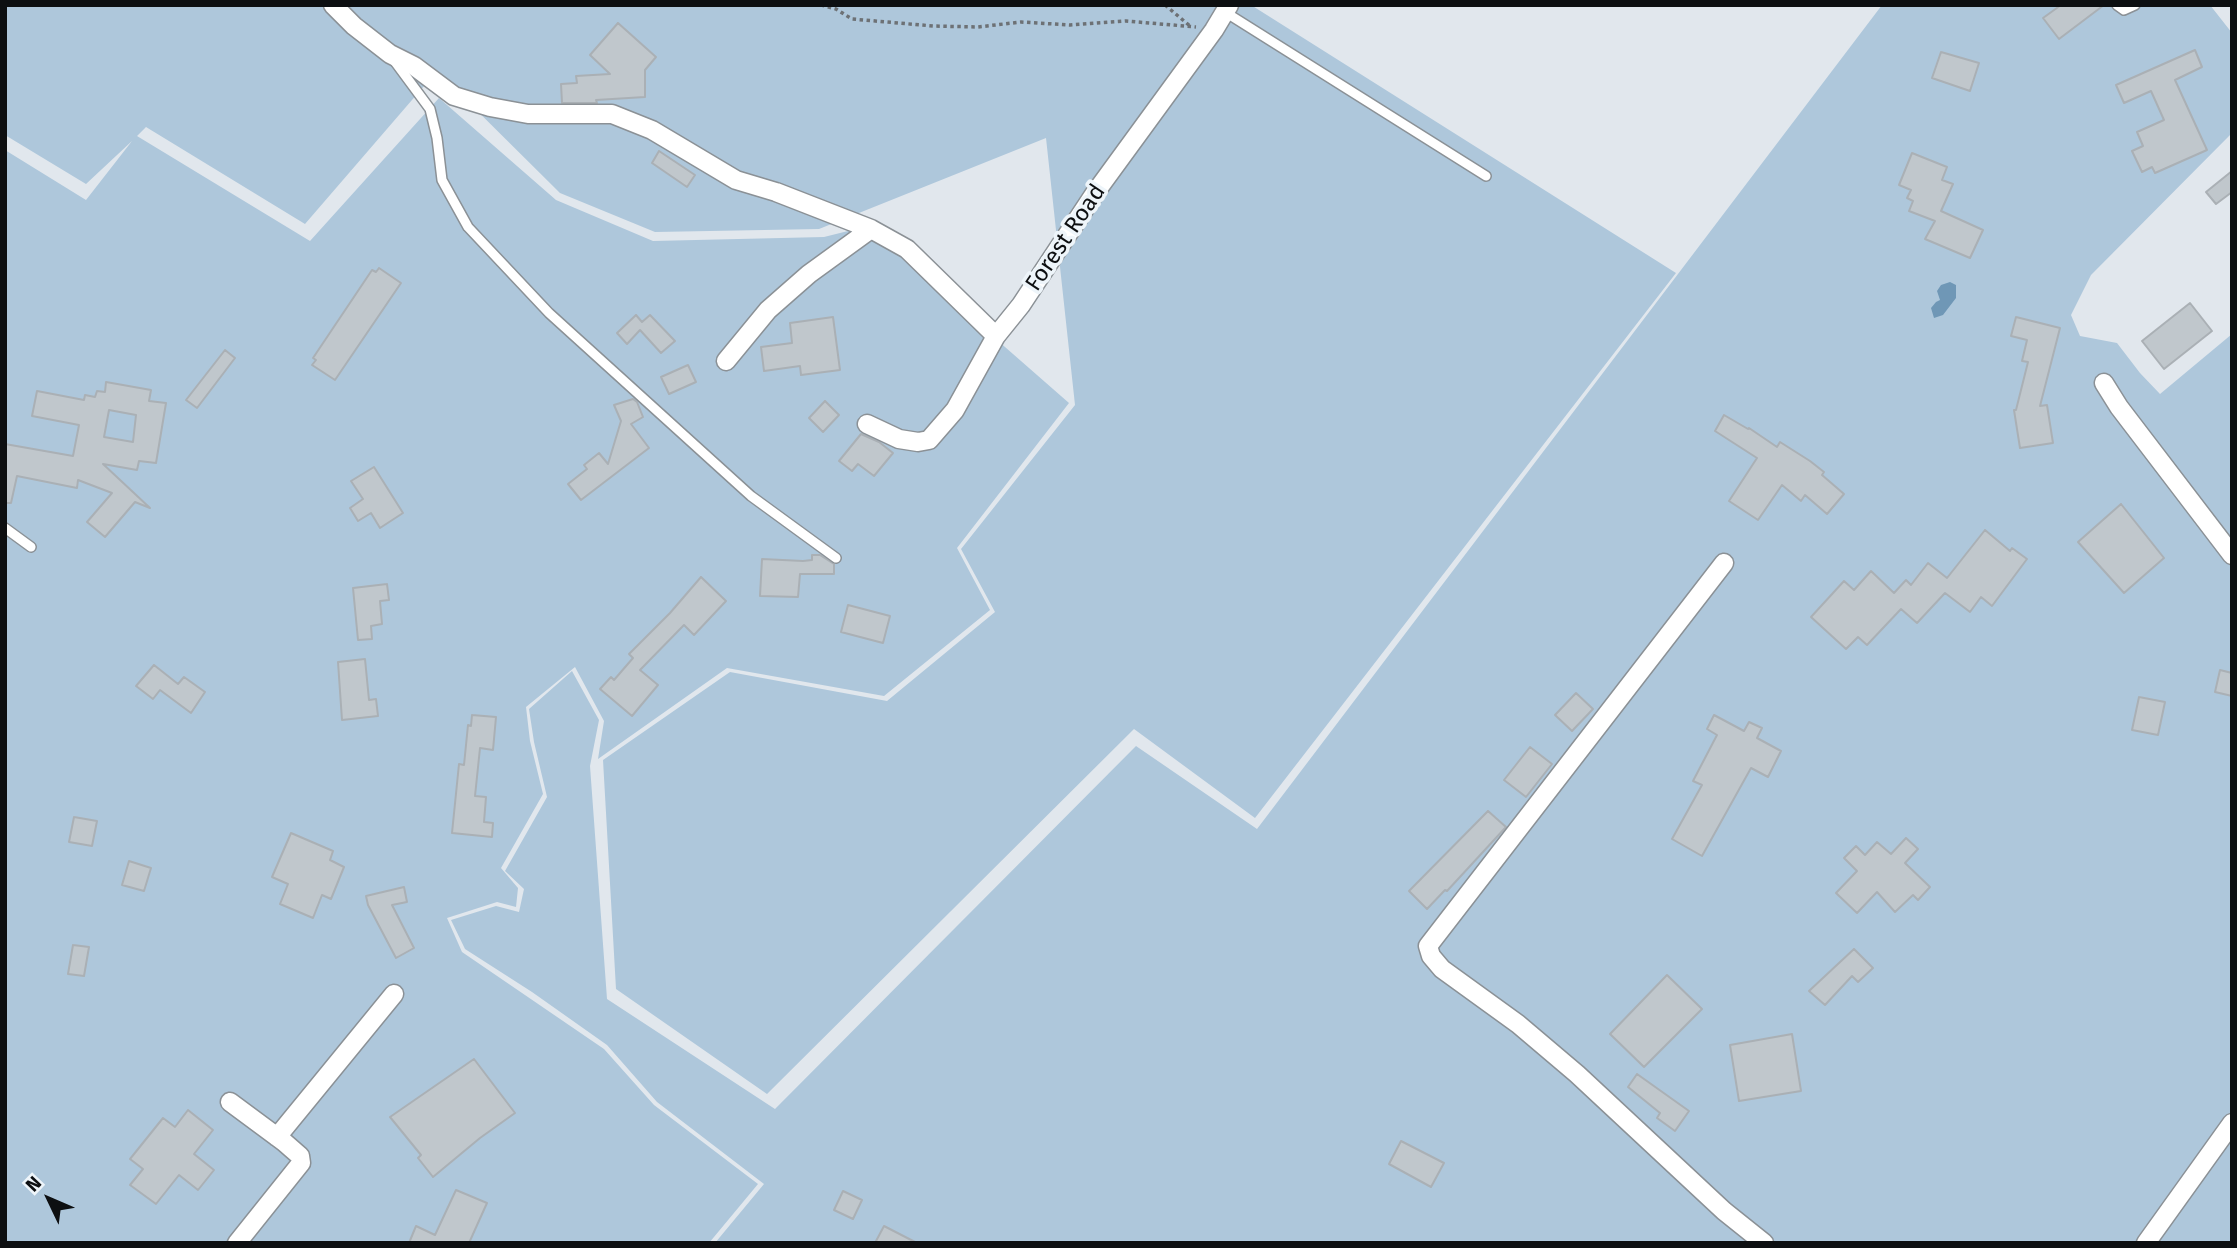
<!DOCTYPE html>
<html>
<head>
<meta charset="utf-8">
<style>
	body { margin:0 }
	#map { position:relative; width:2237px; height:1248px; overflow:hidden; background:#e1e7ed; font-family:"Fira Sans",sans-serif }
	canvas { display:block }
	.frame { position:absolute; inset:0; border:7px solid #0d0f11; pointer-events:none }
	.north { position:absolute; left:14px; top:1164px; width:70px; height:70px; -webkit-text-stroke:5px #eef5fa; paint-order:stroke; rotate:314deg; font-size:19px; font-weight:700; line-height:28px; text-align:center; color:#0d0f11 }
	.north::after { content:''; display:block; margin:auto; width:24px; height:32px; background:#0d0f11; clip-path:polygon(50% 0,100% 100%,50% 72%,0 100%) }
</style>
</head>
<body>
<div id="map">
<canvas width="2237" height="1248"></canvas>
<div class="frame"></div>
<div class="north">N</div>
</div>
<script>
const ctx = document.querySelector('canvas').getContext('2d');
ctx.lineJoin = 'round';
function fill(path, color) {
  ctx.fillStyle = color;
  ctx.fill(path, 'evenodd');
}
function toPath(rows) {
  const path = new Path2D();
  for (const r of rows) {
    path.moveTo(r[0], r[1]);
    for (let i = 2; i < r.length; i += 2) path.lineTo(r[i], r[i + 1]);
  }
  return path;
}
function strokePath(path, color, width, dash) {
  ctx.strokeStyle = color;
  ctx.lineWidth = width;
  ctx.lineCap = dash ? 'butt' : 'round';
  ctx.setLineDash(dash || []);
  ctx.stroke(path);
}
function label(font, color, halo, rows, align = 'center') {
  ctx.font = font + ' "Fira Sans",sans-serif';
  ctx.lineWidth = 7;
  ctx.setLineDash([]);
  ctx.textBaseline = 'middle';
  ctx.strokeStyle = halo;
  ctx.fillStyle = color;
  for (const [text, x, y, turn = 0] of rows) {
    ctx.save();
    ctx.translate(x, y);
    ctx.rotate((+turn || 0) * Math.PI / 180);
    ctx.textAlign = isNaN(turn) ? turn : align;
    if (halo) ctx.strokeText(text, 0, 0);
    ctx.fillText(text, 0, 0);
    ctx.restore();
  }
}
fill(toPath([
	[5,5,1251,5,1676,273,1255,818,1134,729,767,1094,616,989,603,760,730,672,887,701,995,612,961,549,1075,405,1046,138,819,229,655,232,560,193,437,71,305,224,146,127,137,136,310,241,439,98,556,200,653,241,824,237,852,230,901,256,1069,403,957,548,990,610,884,696,727,668,598,759,604,721,575,667,526,707,530,741,543,794,501,868,518,888,516,907,497,902,447,918,462,952,604,1049,654,1105,758,1184,709,1243,5,1243,5,150,86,200,132,141,86,184,5,135],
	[1882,5,2210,5,2232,33,2232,133,2091,275,2071,315,2080,336,2117,343,2140,373,2160,394,2232,334,2232,1243,715,1243,764,1184,657,1102,607,1045,532,992,465,949,451,920,496,906,519,912,524,889,505,871,547,797,534,742,529,709,572,671,599,720,590,766,607,999,775,1109,1136,746,1257,829]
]), '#aec7db');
fill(toPath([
	[1950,282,1956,285,1956,298,1943,315,1934,318,1931,308,1936,302,1940,300,1937,291,1941,285]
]), '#6f97b6');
const building = toPath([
	[2061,5,2104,5,2059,39,2043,18,2061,5],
	[618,23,656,57,645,70,645,97,596,100,597,103,562,103,561,84,577,83,576,76,610,74,590,55,618,23],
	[2195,50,2202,67,2175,80,2207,150,2155,173,2152,167,2142,172,2132,151,2143,146,2137,132,2164,120,2151,91,2124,103,2116,85,2195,50],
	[1941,52,1979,63,1970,91,1932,78,1941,52],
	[659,151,695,175,687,187,652,163,659,151],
	[1912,153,1947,167,1942,180,1953,184,1941,211,1983,230,1970,258,1925,239,1935,221,1909,211,1913,201,1907,198,1911,190,1899,185,1912,153],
	[2232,171,2232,192,2216,204,2206,192,2232,171],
	[379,268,401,283,335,380,312,365,316,360,313,358,372,270,376,272,379,268],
	[2190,303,2212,331,2164,369,2142,341,2190,303],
	[636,315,642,322,650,315,675,341,661,353,640,330,627,344,617,333,636,315],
	[833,317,840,370,801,375,800,366,764,371,761,347,792,343,790,323,833,317],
	[2016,317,2060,328,2040,406,2047,405,2053,443,2020,448,2014,410,2016,410,2028,362,2022,361,2027,340,2011,336,2016,317],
	[225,350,235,358,197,408,186,400,225,350],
	[688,365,696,382,669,394,661,377,688,365],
	[106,382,151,390,149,401,166,403,156,463,139,461,137,470,103,464,150,508,135,502,105,537,87,522,112,493,78,480,77,488,17,476,11,503,5,503,5,444,73,456,79,425,32,416,37,391,84,400,85,395,95,397,97,391,105,392,106,382],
	[109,410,136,415,133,442,104,437,109,410],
	[633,399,637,402,643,417,631,424,649,448,581,500,568,484,587,469,584,465,599,453,608,464,621,421,614,405,633,399],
	[825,401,839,415,823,432,809,418,825,401],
	[1724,415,1748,429,1749,428,1777,447,1780,442,1810,461,1824,472,1822,475,1844,494,1827,514,1805,495,1801,501,1782,485,1758,520,1729,501,1757,458,1715,431,1724,415],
	[861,434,879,442,893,453,874,476,858,464,852,471,839,461,861,434],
	[374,467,403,513,380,528,371,513,358,521,350,508,363,499,351,481,374,467],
	[2121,504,2164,558,2124,593,2078,542,2121,504],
	[1985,530,2010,551,2012,548,2027,559,1992,606,1981,597,1970,612,1945,593,1917,623,1901,609,1867,645,1858,637,1846,649,1811,617,1844,581,1854,590,1871,571,1894,593,1906,580,1911,585,1928,563,1947,578,1985,530],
	[812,555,820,555,834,564,834,574,800,574,798,597,760,596,762,559,803,561,812,560,812,555],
	[701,577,726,601,694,635,684,625,640,670,658,685,632,716,600,689,611,677,614,680,633,658,629,654,670,613,701,577],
	[387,584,389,600,380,601,382,624,371,626,372,639,358,640,353,588,387,584],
	[848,605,890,616,883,643,841,632,848,605],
	[365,659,369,700,376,699,378,716,342,720,338,662,365,659],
	[154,665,178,684,184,677,205,692,191,713,160,690,153,699,136,686,154,665],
	[2220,670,2232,673,2232,696,2215,692,2220,670],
	[1576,693,1593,709,1572,731,1555,715,1576,693],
	[2139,697,2165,702,2158,735,2132,730,2139,697],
	[472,715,496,717,493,750,480,748,475,796,486,797,484,822,493,823,492,837,452,833,459,764,464,765,468,725,471,726,472,715],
	[1714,715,1744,731,1749,722,1762,728,1757,738,1781,751,1768,777,1751,768,1702,856,1672,839,1702,785,1693,781,1717,735,1707,729,1714,715],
	[1530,747,1552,764,1526,797,1504,780,1530,747],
	[1488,811,1506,827,1447,891,1445,890,1427,909,1409,891,1488,811],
	[74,817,97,821,92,846,69,842,74,817],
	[291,833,333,851,330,860,344,867,331,899,322,895,313,918,280,904,288,884,272,877,291,833],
	[1906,838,1918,849,1905,863,1930,887,1918,900,1913,895,1895,912,1877,892,1857,913,1836,893,1857,871,1844,858,1856,846,1865,855,1877,842,1891,854,1906,838],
	[129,861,151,868,144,891,122,885,129,861],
	[404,887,407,902,392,905,414,948,396,958,368,905,366,896,404,887],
	[73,945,89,947,84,976,68,974,73,945],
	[1854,949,1873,968,1858,982,1852,976,1825,1005,1809,991,1854,949],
	[1667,975,1702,1009,1644,1067,1610,1034,1667,975],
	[1792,1034,1801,1091,1739,1101,1730,1045,1792,1034],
	[474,1059,515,1113,480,1138,433,1177,418,1158,421,1155,390,1117,474,1059],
	[1637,1074,1689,1111,1675,1131,1657,1118,1660,1113,1628,1087,1637,1074],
	[188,1110,213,1130,194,1154,214,1170,198,1190,179,1175,156,1204,130,1185,143,1169,130,1159,163,1118,175,1127,188,1110],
	[1401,1141,1444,1163,1431,1187,1389,1164,1401,1141],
	[456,1190,487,1203,469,1243,409,1243,416,1226,435,1235,456,1190],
	[843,1191,862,1200,853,1219,834,1210,843,1191],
	[884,1226,917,1243,875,1243,884,1226]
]);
fill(building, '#c0c7cc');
strokePath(building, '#aab0b5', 2);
const lane = toPath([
	[2117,5,2124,10,2135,5],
	[1225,12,1486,176],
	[393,59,430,109,437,138,442,180,468,227,549,313,751,496,836,558],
	[5,528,31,547]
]);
const street = toPath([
	[333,5,354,26,390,54,414,66,454,96,490,107,528,114,612,114,652,130,736,180,776,192,871,229,907,249,996,336,1021,305,1095,193,1214,30,1229,5],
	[726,361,768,310,809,274,871,229],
	[2104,383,2119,407,2232,555],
	[867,424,899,439,918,442,929,440,955,410,996,336],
	[1724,563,1428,946,1431,956,1442,969,1518,1024,1577,1074,1724,1211,1764,1243],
	[230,1102,284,1142,300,1156,301,1163,237,1243],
	[277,1137,394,994],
	[2146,1243,2232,1123]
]);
strokePath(lane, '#8b9196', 12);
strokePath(street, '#8b9196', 21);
strokePath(toPath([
	[821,5,836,9,852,19,933,26,978,27,1021,22,1070,25,1126,21,1196,27],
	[1165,5,1190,26]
]), '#6d7175', 3.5, [3.5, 3.5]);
strokePath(lane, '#fff', 9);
strokePath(street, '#fff', 18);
label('23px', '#0d0f11', '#eef5fa', [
	["Forest Road",1066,238,-56]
]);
</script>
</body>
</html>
